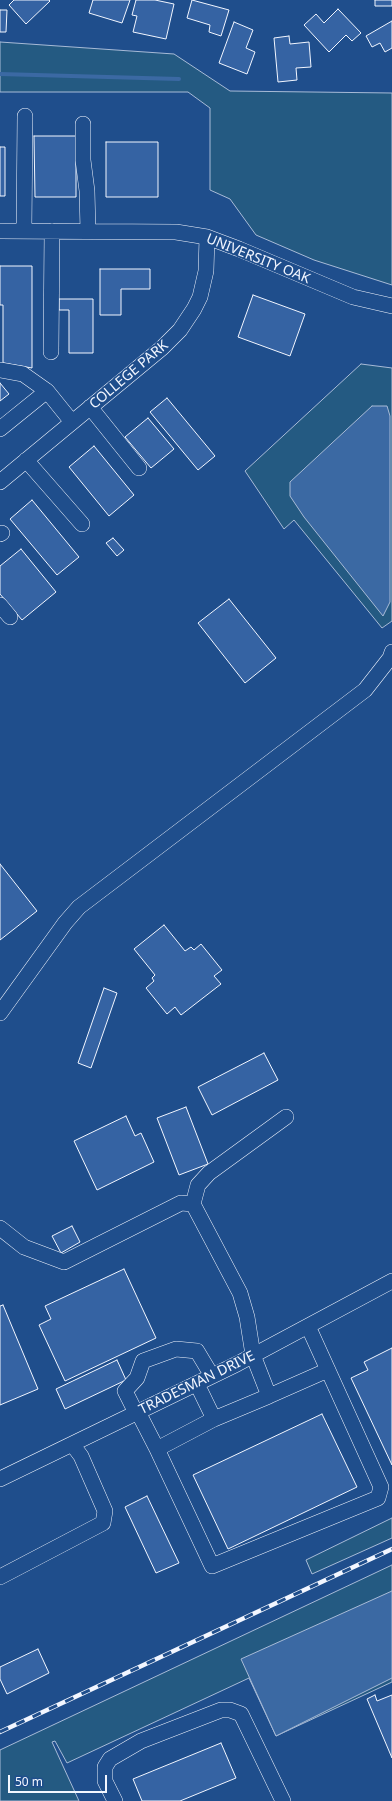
<!DOCTYPE html>
<html>
<head>
<meta charset="utf-8">
<style>
	body { margin:0 }
	#map { position:relative; width:392px; height:1801px; overflow:hidden; background:#1f4e8c; font-family:"Noto Sans",sans-serif }
	canvas { display:block }
	.scale { position:absolute; left:8px; top:1775px; width:99px; height:18px; box-sizing:border-box; border:2px solid #f2f6ff; border-top:0; padding-left:5px; font-size:12px; line-height:14px; white-space:nowrap; color:#f2f6ff; -webkit-text-stroke:3px #1f4e8c; paint-order:stroke }
</style>
</head>
<body>
<div id="map">
<canvas width="392" height="1801"></canvas>
<div class="scale">50 m</div>
</div>
<script>
const ctx = document.querySelector('canvas').getContext('2d');
ctx.lineJoin = 'round';
function fill(path, color) {
  ctx.fillStyle = color;
  ctx.fill(path, 'evenodd');
}
function toPath(rows) {
  const path = new Path2D();
  for (const r of rows) {
    path.moveTo(r[0], r[1]);
    for (let i = 2; i < r.length; i += 2) path.lineTo(r[i], r[i + 1]);
  }
  return path;
}
function strokePath(path, color, width, dash) {
  ctx.strokeStyle = color;
  ctx.lineWidth = width;
  ctx.lineCap = dash ? 'butt' : 'round';
  ctx.setLineDash(dash || []);
  ctx.stroke(path);
}
function label(font, color, halo, rows, align = 'center') {
  ctx.font = font + ' "Noto Sans",sans-serif';
  ctx.lineWidth = 3;
  ctx.setLineDash([]);
  ctx.textBaseline = 'middle';
  ctx.strokeStyle = halo;
  ctx.fillStyle = color;
  for (const [text, x, y, turn = 0] of rows) {
    ctx.save();
    ctx.translate(x, y);
    ctx.rotate((+turn || 0) * Math.PI / 180);
    ctx.textAlign = isNaN(turn) ? turn : align;
    if (halo) ctx.strokeText(text, 0, 0);
    ctx.fillText(text, 0, 0);
    ctx.restore();
  }
}
const green = toPath([
	[0,42,174,54,230,91,392,93,392,285,314,260,256,235,230,199,210,190,210,108,188,92,0,92,0,42],
	[361,364,392,368,392,621,382,628,294,520,284,529,245,471,361,364],
	[392,1518,392,1538,312,1574,306,1560,392,1518],
	[392,1565,392,1682,276,1736,249,1678,67,1763,55,1741,52,1742,79,1801,0,1801,0,1750,392,1565]
]);
fill(green, '#245a82');
strokePath(green, '#a8bbd7', 1);
const water = toPath([
	[372,406,387,406,390,416,390,602,383,616,304,517,290,496,290,482,372,406],
	[392,1591,392,1678,276,1736,241,1659,392,1591]
]);
fill(water, '#3b69a3');
strokePath(water, '#a8bbd7', 1);
strokePath(toPath([
	[0,74,179,79]
]), '#3b69a3', 4);
const building = toPath([
	[14,0,49,0,50,1,26,24,9,5,14,0],
	[93,0,130,0,122,23,89,13,93,0],
	[136,0,155,0,174,4,166,39,133,32,137,16,132,15,136,0],
	[192,0,229,10,221,36,209,32,210,25,187,18,192,0],
	[375,0,392,0,392,6,375,6,375,0],
	[338,9,361,33,352,41,346,35,329,52,304,25,316,14,324,23,338,9],
	[0,10,7,10,6,32,0,32,0,10],
	[392,21,392,48,385,52,380,43,372,47,366,36,392,21],
	[234,22,253,30,246,48,255,52,247,74,219,63,234,22],
	[289,36,290,44,309,42,311,67,296,68,297,80,278,82,274,38,289,36],
	[34,136,76,136,76,197,35,197,34,136],
	[106,142,158,142,158,197,106,197,106,142],
	[0,147,5,147,5,196,0,196,0,147],
	[0,266,32,266,32,368,3,363,3,305,0,305,0,266],
	[100,269,150,269,150,289,121,289,121,315,100,315,100,269],
	[253,295,305,314,290,356,238,337,253,295],
	[59,299,93,299,93,353,69,353,69,310,59,310,59,299],
	[0,383,9,394,0,401,0,383],
	[167,398,215,456,198,470,150,412,167,398],
	[148,418,174,449,151,468,125,437,148,418],
	[94,446,134,495,109,516,69,467,94,446],
	[32,500,79,557,57,575,10,519,32,500],
	[113,538,124,550,117,556,106,543,113,538],
	[21,549,56,592,22,620,0,594,0,566,21,549],
	[229,599,276,658,245,683,198,623,229,599],
	[0,864,37,911,0,940,0,864],
	[164,925,185,951,191,947,194,950,201,944,222,970,214,976,221,984,181,1015,175,1007,167,1014,146,988,154,981,152,978,155,975,134,949,164,925],
	[104,988,117,993,91,1068,78,1063,104,988],
	[264,1053,278,1080,212,1115,198,1087,264,1053],
	[186,1107,208,1164,179,1175,157,1118,186,1107],
	[126,1116,135,1136,141,1133,154,1162,97,1190,74,1141,126,1116],
	[72,1226,80,1242,61,1253,52,1236,72,1226],
	[124,1269,156,1338,65,1381,39,1325,51,1319,45,1306,124,1269],
	[3,1305,38,1389,0,1405,0,1306,3,1305],
	[392,1348,392,1465,351,1378,368,1370,364,1362,392,1348],
	[117,1360,126,1380,65,1409,56,1389,117,1360],
	[322,1414,357,1487,228,1549,193,1475,322,1414],
	[147,1496,179,1563,156,1573,125,1507,147,1496],
	[38,1649,49,1673,7,1694,0,1679,0,1667,38,1649],
	[375,1695,377,1701,392,1695,392,1758,367,1699,375,1695],
	[221,1743,236,1778,180,1801,142,1801,133,1779,221,1743]
]);
fill(building, '#3563a3');
strokePath(building, '#f2f6ff', 1);
const minor = toPath([
	[83,124,83,160,87,191,88,231],
	[0,231,176,232,207,237,239,249,353,297,392,306],
	[24,231,25,116],
	[51,352,52,231],
	[0,370,23,374,47,391,72,422],
	[90,407,139,468],
	[0,429,47,391],
	[26,460,82,524],
	[0,482,162,348,180,330,194,309,200,297,206,271,207,237],
	[0,534,2,533],
	[0,605,10,617],
	[0,1013,65,923,79,907,365,690,390,658,392,652],
	[193,1204,198,1185,209,1173,286,1117],
	[0,1228,24,1247,64,1262,181,1203,193,1204,240,1293,247,1317,253,1355,269,1396,214,1419,197,1384],
	[269,1396,328,1370],
	[138,1412,157,1449,212,1566,378,1498,381,1487,308,1326],
	[136,1413,125,1391,137,1378,143,1361,176,1349,197,1351,212,1376],
	[157,1449,214,1419],
	[0,1479,237,1364,392,1281],
	[0,1577,103,1523,105,1511,81,1456,72,1444],
	[115,1801,105,1781,105,1767,110,1759,141,1741,221,1710,230,1710,241,1714,283,1801]
]);
strokePath(minor, '#f2f6ff', 16);
strokePath(minor, '#1f4e8c', 15);
const rail = toPath([
	[0,1732,392,1549]
]);
strokePath(rail, '#f2f6ff', 4.5);
strokePath(rail, '#1f4e8c', 3, [9]);
label('14px', '#f2f6ff', '#1f4e8c', [
	["UNIVERSITY OAK",258,259,22],
	["COLLEGE PARK",129,375,-40],
	["TRADESMAN DRIVE",197,1383,-26]
]);
</script>
</body>
</html>
